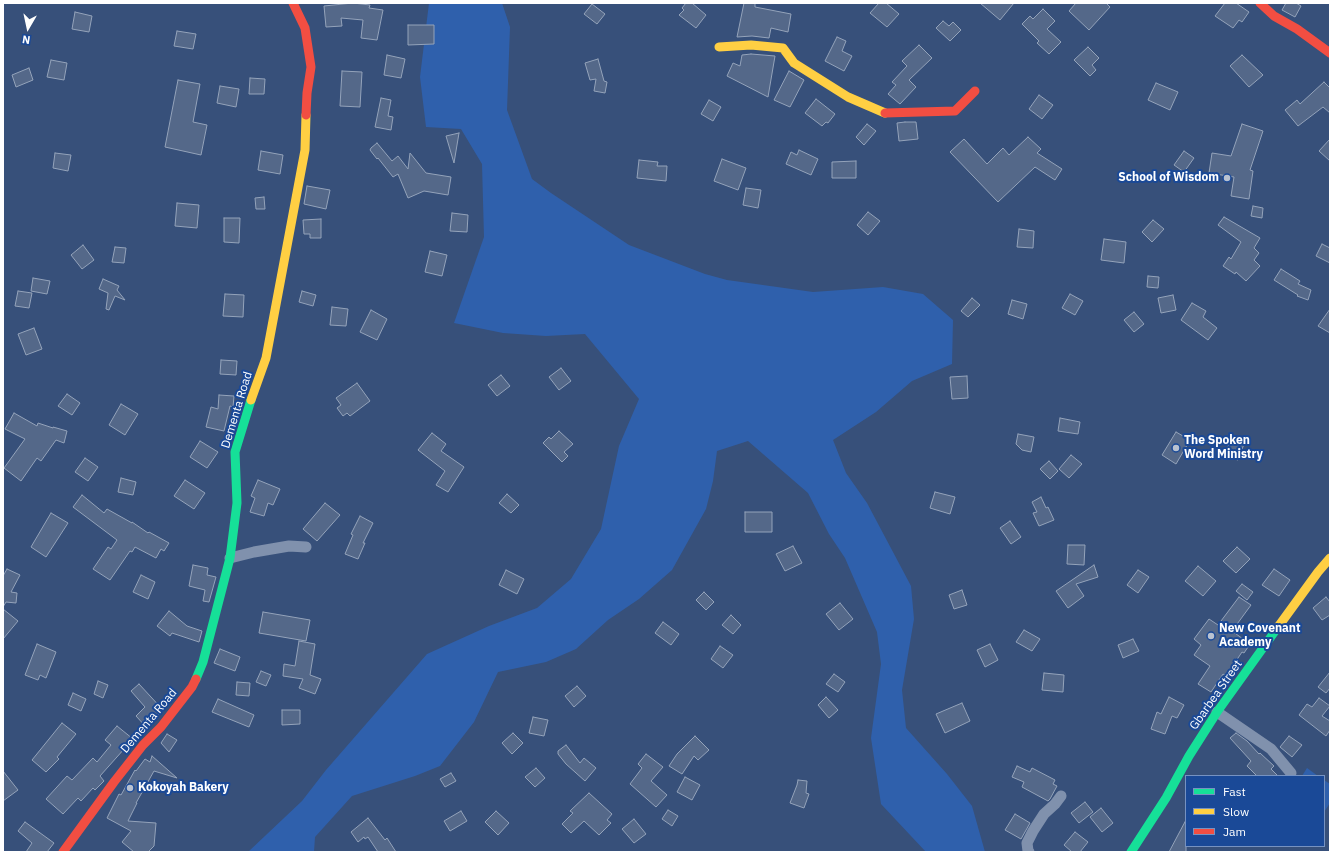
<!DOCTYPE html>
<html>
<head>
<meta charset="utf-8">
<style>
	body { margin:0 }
	#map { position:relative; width:1333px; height:855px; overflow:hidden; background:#37507a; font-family:"IBM Plex Sans",sans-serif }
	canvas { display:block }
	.frame { position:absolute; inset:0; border:4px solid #fff; pointer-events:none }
	.legend { position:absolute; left:1185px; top:775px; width:140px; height:72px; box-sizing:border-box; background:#1a4997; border:1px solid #7692c1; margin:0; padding:5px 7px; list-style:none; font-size:12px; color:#fff }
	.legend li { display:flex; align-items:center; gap:8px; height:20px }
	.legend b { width:20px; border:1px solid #7692c1 }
	.north { position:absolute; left:8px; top:8px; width:40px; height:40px; -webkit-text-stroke:3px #1a4997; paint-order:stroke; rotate:189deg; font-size:11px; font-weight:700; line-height:16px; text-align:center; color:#fff }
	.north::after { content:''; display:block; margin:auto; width:14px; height:18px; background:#fff; clip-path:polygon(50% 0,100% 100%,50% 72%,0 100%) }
</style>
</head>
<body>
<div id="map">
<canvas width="1333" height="855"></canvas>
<div class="frame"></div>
<ul class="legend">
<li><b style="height:5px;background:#16e098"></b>Fast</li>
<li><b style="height:5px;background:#ffcf43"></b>Slow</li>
<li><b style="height:5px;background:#f24e42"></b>Jam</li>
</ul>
<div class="north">N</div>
</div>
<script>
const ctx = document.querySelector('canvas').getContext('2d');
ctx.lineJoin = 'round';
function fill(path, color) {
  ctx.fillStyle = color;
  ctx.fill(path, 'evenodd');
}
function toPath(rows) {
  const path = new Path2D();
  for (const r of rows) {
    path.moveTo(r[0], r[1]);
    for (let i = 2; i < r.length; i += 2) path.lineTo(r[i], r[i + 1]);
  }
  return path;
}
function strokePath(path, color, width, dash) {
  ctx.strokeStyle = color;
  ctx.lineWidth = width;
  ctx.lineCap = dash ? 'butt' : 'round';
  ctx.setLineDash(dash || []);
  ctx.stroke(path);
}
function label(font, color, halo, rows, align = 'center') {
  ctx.font = font + ' "IBM Plex Sans",sans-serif';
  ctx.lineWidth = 4;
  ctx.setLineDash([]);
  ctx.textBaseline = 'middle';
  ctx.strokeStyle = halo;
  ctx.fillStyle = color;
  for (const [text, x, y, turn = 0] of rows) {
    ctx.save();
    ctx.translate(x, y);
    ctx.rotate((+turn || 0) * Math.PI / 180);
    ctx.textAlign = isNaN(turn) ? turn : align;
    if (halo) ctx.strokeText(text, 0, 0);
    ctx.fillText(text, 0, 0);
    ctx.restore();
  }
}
fill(toPath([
	[429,3,502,3,510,27,507,110,532,179,551,193,629,245,705,274,727,280,813,292,883,287,923,294,953,320,952,364,912,381,876,412,833,440,846,473,867,503,911,586,914,619,902,690,906,728,947,774,972,806,985,852,926,852,881,804,871,738,881,664,877,632,845,558,829,534,808,493,748,441,717,451,713,481,706,509,672,570,639,599,608,620,576,649,546,662,498,672,474,722,440,766,415,776,352,796,315,837,314,852,248,852,302,801,326,770,427,654,489,626,537,608,571,579,601,529,619,446,639,399,585,334,546,336,503,333,454,323,484,237,482,164,461,129,426,127,420,77],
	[1307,768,1318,776,1302,776],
	[1324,780,1330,784,1330,803,1324,812]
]), '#2f60ac');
const building = toPath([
	[353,3,370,5,369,8,383,10,377,40,361,38,363,20,341,18,342,26,326,27,324,6,353,3],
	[686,3,692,3,706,15,696,28,679,15,684,10,682,8,686,3],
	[744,3,755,3,755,7,791,14,788,32,771,28,769,38,752,36,737,37,744,3],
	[879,3,886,3,899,14,887,27,870,13,879,3],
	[980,3,1014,3,1000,20,980,3],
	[1076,3,1106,3,1110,7,1089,30,1069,11,1076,3],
	[1225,3,1236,3,1249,12,1242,22,1239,20,1233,28,1215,16,1225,3],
	[1286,3,1296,3,1301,6,1295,17,1282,10,1286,3],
	[592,4,605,14,597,24,584,14,592,4],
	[1043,9,1055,21,1047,29,1061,42,1049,54,1037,43,1039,41,1022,24,1030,16,1033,19,1043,9],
	[75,12,92,16,89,32,72,29,75,12],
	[943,21,949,26,953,22,961,30,950,41,936,28,943,21],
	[408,25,434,25,434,44,408,45,408,25],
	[177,31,196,34,193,49,174,46,177,31],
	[837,37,846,41,842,51,852,56,844,71,825,61,837,37],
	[919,45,932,58,909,80,916,87,900,104,888,94,896,85,892,82,907,66,902,61,919,45],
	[1088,47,1099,58,1092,65,1096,70,1090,76,1074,60,1088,47],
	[751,54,775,56,768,97,727,76,733,63,740,66,742,55,751,54],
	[387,55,405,59,401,78,384,75,387,55],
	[1242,55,1263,75,1249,87,1230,66,1242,55],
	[598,59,604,81,607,82,605,93,594,91,596,79,590,80,585,63,598,59],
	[51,60,67,63,64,80,47,77,51,60],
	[29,68,33,80,16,87,12,75,29,68],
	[342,71,362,72,360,107,340,106,342,71],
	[789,71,804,80,790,107,774,100,789,71],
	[250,78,265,79,264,94,249,94,250,78],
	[178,80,200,84,193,122,207,125,201,155,165,147,178,80],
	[1324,82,1330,88,1330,113,1323,107,1298,126,1285,110,1297,100,1300,104,1324,82],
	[1156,83,1178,92,1170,110,1148,100,1156,83],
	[220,86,239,89,236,107,217,103,220,86],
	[1039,95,1053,105,1042,119,1029,109,1039,95],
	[381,98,391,100,388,116,393,117,391,130,375,127,381,98],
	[816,99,835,114,828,123,826,122,822,126,805,113,816,99],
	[709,100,721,107,713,121,701,114,709,100],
	[905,122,916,122,918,139,899,141,897,123,905,122],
	[867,124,876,131,864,145,856,137,867,124],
	[1242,124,1263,131,1250,170,1253,171,1249,199,1231,196,1234,177,1209,173,1212,153,1231,156,1242,124],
	[459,133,454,163,446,136,459,133],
	[1028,137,1041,149,1037,153,1062,169,1055,180,1035,167,998,202,950,152,964,139,987,164,1003,148,1009,155,1028,137],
	[1330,139,1330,161,1319,151,1330,139],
	[377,143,392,161,398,156,408,169,410,153,426,173,451,177,448,195,424,191,408,198,398,174,393,177,378,158,377,159,370,150,371,148,377,143],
	[799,150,818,159,811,175,786,164,791,152,797,155,799,150],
	[261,151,283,155,280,174,258,170,261,151],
	[1184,151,1194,158,1184,172,1174,165,1184,151],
	[55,153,71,155,68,171,53,168,55,153],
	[722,159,746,168,738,190,714,181,722,159],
	[639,160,658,162,657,166,667,166,666,181,637,178,639,160],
	[856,161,856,178,832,178,832,162,856,161],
	[307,186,330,190,326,209,304,204,307,186],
	[746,188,761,190,758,208,743,205,746,188],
	[264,197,265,209,256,209,255,198,264,197],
	[177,203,199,205,197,228,175,226,177,203],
	[1253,206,1263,208,1262,218,1251,216,1253,206],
	[868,212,880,221,868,235,857,225,868,212],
	[452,213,468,215,467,232,450,231,452,213],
	[1224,217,1260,238,1254,248,1259,253,1254,260,1260,266,1246,281,1236,272,1235,274,1223,266,1229,257,1231,259,1241,242,1218,225,1224,217],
	[224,218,240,218,239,243,224,242,224,218],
	[321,219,321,238,310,238,310,234,304,234,303,220,321,219],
	[1153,220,1164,229,1152,242,1142,232,1153,220],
	[1019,229,1034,231,1033,248,1017,247,1019,229],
	[1104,239,1126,242,1124,263,1101,260,1104,239],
	[1322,244,1330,248,1330,263,1316,256,1322,244],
	[83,245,94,260,82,269,71,255,83,245],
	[115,247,126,248,124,263,112,262,115,247],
	[430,251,447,255,442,276,425,272,430,251],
	[1281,269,1300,281,1298,284,1311,290,1308,300,1297,296,1298,295,1274,280,1281,269],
	[1148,276,1159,277,1158,288,1147,287,1148,276],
	[33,278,50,281,47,294,31,291,33,278],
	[103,279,119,286,117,290,125,300,115,296,109,310,106,309,108,293,99,289,103,279],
	[18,291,32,293,29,308,15,306,18,291],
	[302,291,316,295,313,306,299,302,302,291],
	[225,294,244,295,243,317,223,316,225,294],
	[1070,294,1083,301,1075,315,1062,308,1070,294],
	[1173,295,1176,310,1161,313,1158,298,1173,295],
	[972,298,980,305,968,317,961,311,972,298],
	[1012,300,1027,304,1023,319,1008,314,1012,300],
	[1192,303,1206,311,1203,317,1217,328,1208,340,1181,320,1192,303],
	[332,307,348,309,346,326,330,325,332,307],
	[1330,309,1330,333,1318,326,1330,309],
	[371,310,387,319,377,340,360,332,371,310],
	[1134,312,1144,324,1134,332,1124,320,1134,312],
	[34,328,42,349,26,355,18,334,34,328],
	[221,360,237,361,236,375,220,374,221,360],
	[561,368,571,381,559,390,549,377,561,368],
	[501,375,510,386,497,396,488,385,501,375],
	[967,376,968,398,952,399,950,377,967,376],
	[357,383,370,401,350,416,347,413,343,416,337,408,341,405,336,398,357,383],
	[67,394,80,403,72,415,58,406,67,394],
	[219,395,234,396,233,407,230,406,224,431,206,427,211,407,218,409,219,395],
	[121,404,138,414,125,435,109,425,121,404],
	[14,413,37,426,38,423,53,428,53,427,67,431,64,443,56,440,41,461,37,458,21,481,4,468,25,439,5,429,14,413],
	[1060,418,1080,422,1078,434,1058,431,1060,418],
	[559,431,573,444,564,452,568,456,562,462,543,443,549,437,551,439,559,431],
	[1176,432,1190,440,1176,464,1162,455,1176,432],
	[432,433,446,444,441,451,464,467,448,492,436,485,445,471,418,450,432,433],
	[1018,434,1034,437,1031,452,1022,450,1016,444,1018,434],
	[1230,440,1244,444,1238,460,1225,456,1230,440],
	[200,441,218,452,207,468,190,457,200,441],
	[1071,455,1082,464,1069,478,1059,469,1071,455],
	[85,458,98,467,88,481,75,472,85,458],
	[1049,461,1058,471,1050,479,1040,469,1049,461],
	[121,478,136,482,133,495,118,492,121,478],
	[185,480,205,493,194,509,174,496,185,480],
	[258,480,280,489,273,505,268,503,264,516,250,512,255,498,251,496,258,480],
	[935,492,955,497,950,514,930,508,935,492],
	[507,494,519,505,511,513,499,503,507,494],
	[82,495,104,513,107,509,132,523,132,522,148,533,149,532,169,543,164,551,161,549,156,558,135,547,132,552,130,551,110,580,93,569,108,547,111,549,117,540,73,507,82,495],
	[1041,497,1046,508,1048,507,1054,520,1039,526,1033,513,1037,512,1032,502,1041,497],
	[325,503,340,515,317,541,303,529,325,503],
	[745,512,772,512,772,532,745,532,745,512],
	[51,513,68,523,46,557,31,547,51,513],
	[360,516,373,523,363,543,365,543,358,559,345,554,353,535,351,534,360,516],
	[1010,521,1021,537,1011,544,1000,528,1010,521],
	[1068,545,1085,545,1084,565,1067,564,1068,545],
	[793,546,802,563,785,571,776,554,793,546],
	[1237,547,1250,559,1236,573,1223,561,1237,547],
	[193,565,208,568,207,575,216,577,209,602,203,601,205,590,189,586,193,565],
	[1094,565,1098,577,1076,584,1084,596,1068,608,1056,591,1094,565],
	[1198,566,1216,581,1203,596,1185,581,1198,566],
	[7,569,20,575,11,592,17,593,16,603,6,602,3,607,3,576,7,569],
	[1274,569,1290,580,1279,596,1262,585,1274,569],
	[506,570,524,579,517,594,499,585,506,570],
	[1138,570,1149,577,1138,593,1127,585,1138,570],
	[141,575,155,582,148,599,133,592,141,575],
	[1242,584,1253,592,1247,600,1236,591,1242,584],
	[962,590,967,605,954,609,949,595,962,590],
	[704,592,714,602,706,610,696,600,704,592],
	[1239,597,1251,605,1232,631,1250,644,1244,653,1242,652,1226,676,1223,674,1211,692,1198,684,1210,666,1194,655,1201,645,1194,639,1209,619,1218,625,1239,597],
	[1326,597,1330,602,1330,615,1322,620,1313,608,1326,597],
	[840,603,853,619,839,630,826,614,840,603],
	[3,609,18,621,3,639,3,609],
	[169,611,187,626,202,631,199,642,172,633,170,636,157,626,169,611],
	[263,612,310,620,306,641,259,633,263,612],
	[731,615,741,625,733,634,722,625,731,615],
	[663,622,679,634,671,645,655,633,663,622],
	[1024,630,1040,639,1032,651,1016,642,1024,630],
	[1133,639,1139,651,1123,658,1118,645,1133,639],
	[299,641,315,644,310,675,321,679,315,694,299,688,303,679,283,676,284,664,295,666,299,641],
	[37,644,56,652,46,678,40,675,38,680,25,675,37,644],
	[990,644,998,660,985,667,977,650,990,644],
	[720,646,733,655,723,668,711,659,720,646],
	[220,649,240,657,235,671,214,663,220,649],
	[261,671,271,675,266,686,256,682,261,671],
	[1330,672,1330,688,1326,693,1318,687,1330,672],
	[1044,673,1064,675,1063,692,1042,690,1044,673],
	[834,674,845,682,838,692,826,684,834,674],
	[98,681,108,685,103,698,94,694,98,681],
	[237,682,250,683,249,696,236,695,237,682],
	[139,684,163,710,147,728,136,716,145,707,131,691,139,684],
	[577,686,586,696,574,707,565,696,577,686],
	[73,693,86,699,81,711,68,705,73,693],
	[826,697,838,710,829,718,818,705,826,697],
	[1169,697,1184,705,1177,718,1172,716,1165,734,1151,729,1157,712,1161,714,1169,697],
	[1319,698,1330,706,1322,716,1330,721,1330,730,1326,736,1299,715,1307,704,1312,707,1319,698],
	[218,699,254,715,249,727,212,712,218,699],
	[962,703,970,721,945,733,936,714,962,703],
	[282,710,300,710,300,724,282,725,282,710],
	[533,717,548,720,544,736,529,733,533,717],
	[62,723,76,734,57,757,59,759,46,772,32,760,62,723],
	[117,726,133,739,100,776,104,781,95,790,93,788,81,801,78,798,63,814,46,799,67,776,72,780,93,758,97,762,111,745,105,740,117,726],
	[513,733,523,743,512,754,502,743,513,733],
	[1236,733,1247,741,1259,754,1260,753,1274,766,1271,769,1278,776,1257,776,1247,766,1251,761,1230,738,1236,733],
	[167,734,177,740,169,752,161,743,167,734],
	[695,736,709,750,698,760,694,756,682,774,669,766,677,754,695,736],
	[1289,736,1302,745,1292,757,1280,747,1289,736],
	[566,745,580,763,584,758,596,768,585,781,566,764,558,754,558,751,566,745],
	[646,754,663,767,651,781,667,795,656,807,630,784,642,768,638,764,646,754],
	[152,756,177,778,154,771,136,803,137,803,128,821,156,823,154,846,148,852,134,852,122,842,131,831,107,818,119,794,121,795,135,770,136,771,145,759,150,762,152,756],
	[1017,766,1030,772,1032,768,1055,780,1053,784,1057,786,1050,799,1048,801,1022,787,1024,782,1012,777,1017,766],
	[536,768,545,778,535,787,525,777,536,768],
	[3,771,18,790,3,801,3,771],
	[451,773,456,781,445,787,440,779,451,773],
	[685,777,700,785,692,800,677,792,685,777],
	[798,780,807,781,806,793,809,794,804,808,790,803,797,785,798,780],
	[589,793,612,814,607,820,611,823,599,835,584,821,571,833,562,824,573,813,570,811,589,793],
	[1085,802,1093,812,1079,823,1071,813,1085,802],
	[1101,808,1113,823,1102,832,1090,817,1101,808],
	[668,810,678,816,672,826,662,819,668,810],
	[461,811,467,821,450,831,444,821,461,811],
	[496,811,509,823,498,835,485,822,496,811],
	[1015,814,1030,823,1021,839,1005,830,1015,814],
	[368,818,385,840,387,838,396,852,378,852,368,837,365,839,364,837,358,842,351,832,368,818],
	[634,819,646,834,634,843,622,829,634,819],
	[1186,820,1186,852,1169,852,1186,820],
	[25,822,54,843,47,852,26,852,32,843,18,831,25,822],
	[1075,832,1088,842,1080,852,1072,852,1064,845,1075,832]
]);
fill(building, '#546889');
strokePath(building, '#94a3ba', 1);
strokePath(toPath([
	[230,558,254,552,289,546,306,547],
	[1217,712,1271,749,1291,773],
	[1029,852,1028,851,1027,843,1033,831,1044,814,1055,804,1061,796]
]), '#8091ad', 11);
strokePath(toPath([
	[196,679,203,662,230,558,237,503,235,452,251,400],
	[1131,852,1166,798,1189,756,1217,712,1278,627]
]), '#16e098', 9);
strokePath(toPath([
	[719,47,751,45,783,48,794,63,848,97,885,113],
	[251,400,266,358,305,150,306,115],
	[1278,627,1318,572,1330,558]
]), '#ffcf43', 9);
strokePath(toPath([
	[293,3,305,28,311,67,307,93,306,115],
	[1260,3,1274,16,1297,29,1330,53],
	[885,113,955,111,975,91],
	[63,852,114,782,143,745,161,727,192,687,196,679]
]), '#f24e42', 9);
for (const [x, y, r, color] of [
	[1227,178,4,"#b9c2d0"],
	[1176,448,4,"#b9c2d0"],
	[1211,636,4,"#b9c2d0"],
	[130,788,4,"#b9c2d0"]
]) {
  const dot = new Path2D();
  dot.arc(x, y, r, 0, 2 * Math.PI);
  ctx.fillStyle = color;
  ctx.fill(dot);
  strokePath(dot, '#1a4997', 1.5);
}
label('bold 12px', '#fff', '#1a4997', [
	["School of Wisdom",1219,178,"right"],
	["The Spoken",1184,441],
	["Word Ministry",1184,455],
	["New Covenant",1219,629],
	["Academy",1219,643],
	["Kokoyah Bakery",138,788]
], 'left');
label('12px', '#fff', '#1a4997', [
	["Dementa Road",237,410,-73],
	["Gbarbea Street",1216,695,-55],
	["Dementa Road",149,721,-50]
]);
</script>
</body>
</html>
